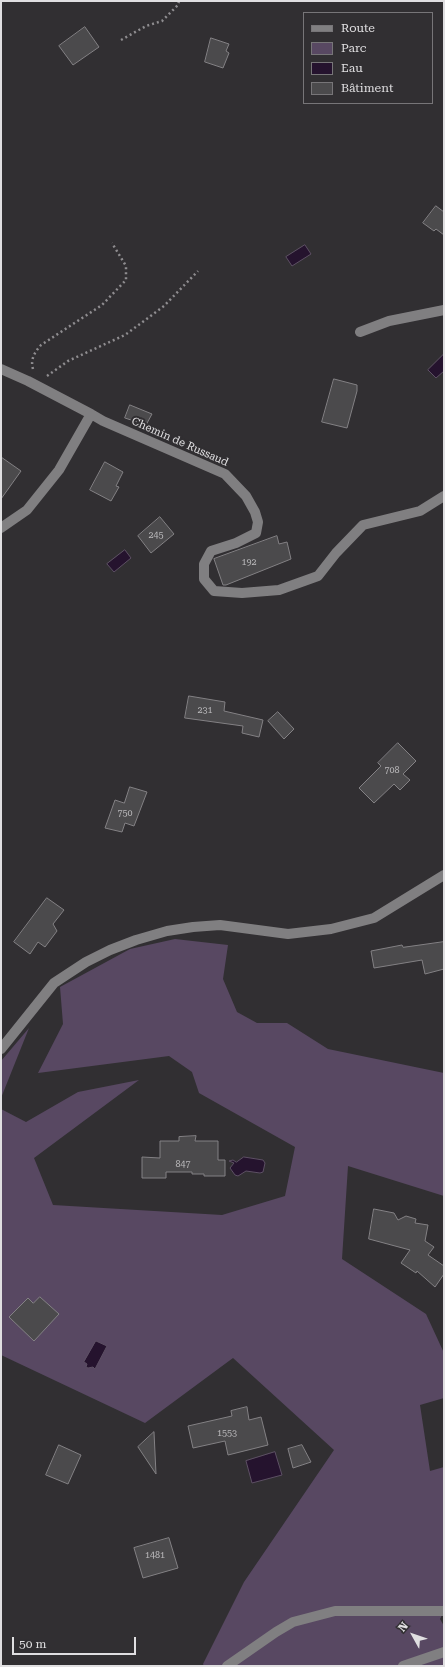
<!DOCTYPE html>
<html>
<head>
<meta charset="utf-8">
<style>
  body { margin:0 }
  #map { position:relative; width:445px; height:1667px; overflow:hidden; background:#312f32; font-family:"Roboto Serif",serif }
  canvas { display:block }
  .frame { position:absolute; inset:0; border:2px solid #e0dfe1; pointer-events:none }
  .legend { position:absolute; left:303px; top:12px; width:130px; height:92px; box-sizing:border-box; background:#312f32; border:1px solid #777578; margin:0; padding:5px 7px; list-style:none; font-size:12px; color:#e0dfe1 }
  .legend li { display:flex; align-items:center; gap:8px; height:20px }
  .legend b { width:20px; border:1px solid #777578 }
  .north { position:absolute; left:393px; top:1615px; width:40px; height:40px; -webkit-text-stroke:3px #312f32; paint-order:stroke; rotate:310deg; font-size:11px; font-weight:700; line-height:16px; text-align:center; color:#e0dfe1 }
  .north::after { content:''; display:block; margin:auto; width:14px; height:18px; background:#e0dfe1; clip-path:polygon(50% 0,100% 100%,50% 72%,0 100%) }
  .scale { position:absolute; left:12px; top:1637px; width:124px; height:18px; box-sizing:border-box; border:2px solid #e0dfe1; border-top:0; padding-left:5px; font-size:12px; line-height:14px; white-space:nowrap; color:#e0dfe1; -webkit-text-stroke:3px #312f32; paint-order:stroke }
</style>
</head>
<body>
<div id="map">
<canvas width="445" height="1667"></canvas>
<div class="frame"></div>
<ul class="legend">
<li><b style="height:5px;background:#807f81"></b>Route</li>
<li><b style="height:11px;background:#584862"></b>Parc</li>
<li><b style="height:11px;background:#25132e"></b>Eau</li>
<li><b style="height:11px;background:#4b4a4c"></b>Bâtiment</li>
</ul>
<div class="north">N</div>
<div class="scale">50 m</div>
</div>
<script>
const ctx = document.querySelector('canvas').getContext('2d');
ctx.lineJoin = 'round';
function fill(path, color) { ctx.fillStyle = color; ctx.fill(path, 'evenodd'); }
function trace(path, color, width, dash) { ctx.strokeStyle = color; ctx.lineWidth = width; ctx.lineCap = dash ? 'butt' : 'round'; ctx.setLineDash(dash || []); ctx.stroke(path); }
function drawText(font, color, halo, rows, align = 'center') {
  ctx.font = font + ' "Roboto Serif",serif'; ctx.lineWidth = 4; ctx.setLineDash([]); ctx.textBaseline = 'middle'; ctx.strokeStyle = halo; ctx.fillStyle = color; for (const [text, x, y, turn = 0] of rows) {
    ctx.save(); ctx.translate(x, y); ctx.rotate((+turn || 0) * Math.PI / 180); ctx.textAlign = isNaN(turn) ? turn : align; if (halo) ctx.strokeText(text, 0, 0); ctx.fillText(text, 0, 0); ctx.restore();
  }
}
const green = new Path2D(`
  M 175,939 L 228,945 L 223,979 L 237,1012 L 257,1023 L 287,1023 L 328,1049 L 444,1073 L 444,1196 L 348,1166 L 342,1259 L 426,1314 L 444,1353 L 444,1398 L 420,1405 L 430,1471 L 444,1467 L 444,1611 L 440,1619 L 444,1626 L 444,1666 L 204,1666 L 203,1664 L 244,1582 L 334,1450 L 233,1358 L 145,1423 L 1,1355 L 1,1109 L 26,1122 L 78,1092 L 139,1080 L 34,1158 L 53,1205 L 222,1215 L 285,1196 L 295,1147 L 199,1093 L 192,1072 L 169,1056 L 38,1073 L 63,1024 L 60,987 L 130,949 Z
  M 29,1028 L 1,1098 L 1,1061 Z`);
const water = new Path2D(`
  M 305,245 L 311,254 L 292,266 L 286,257 Z
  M 444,354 L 444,371 L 436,378 L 428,370 Z
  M 125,550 L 131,558 L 114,572 L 107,564 Z
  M 244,1157 L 263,1160 L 265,1163 L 263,1172 L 260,1173 L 246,1171 L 238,1176 L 235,1175 L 230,1168 L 234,1163 L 229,1161 L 233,1160 L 236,1162 Z
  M 96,1341 L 107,1346 L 95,1369 L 93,1367 L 88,1368 L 86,1367 L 87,1364 L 84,1362 Z
  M 275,1452 L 282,1475 L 252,1483 L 246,1461 Z`);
const building = new Path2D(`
  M 85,27 L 99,47 L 73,65 L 59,46 Z
  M 211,38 L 229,44 L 226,51 L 229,53 L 223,68 L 205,62 Z
  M 436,206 L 444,212 L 444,235 L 436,229 L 434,231 L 423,223 Z
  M 334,379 L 357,385 L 357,391 L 347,428 L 322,422 Z
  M 130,405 L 152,414 L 146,425 L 125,418 Z
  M 1,457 L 21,471 L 1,499 Z
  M 105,462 L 123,472 L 116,486 L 119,487 L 111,501 L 90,490 Z
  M 160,517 L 174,534 L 151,553 L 138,536 Z
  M 277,536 L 279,544 L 287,542 L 291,559 L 226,585 L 223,585 L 214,559 Z
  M 189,696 L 225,702 L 224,711 L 263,720 L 259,737 L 242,733 L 243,726 L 185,718 Z
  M 278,712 L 294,729 L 284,739 L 268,721 Z
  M 398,743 L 416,761 L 403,774 L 410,780 L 400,790 L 394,784 L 374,803 L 359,788 L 381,766 L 378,763 Z
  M 130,787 L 147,792 L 134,826 L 125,823 L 122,832 L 105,828 L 115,800 L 124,803 Z
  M 47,898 L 64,910 L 53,924 L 57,931 L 45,947 L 38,942 L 30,954 L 14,942 Z
  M 444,942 L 444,969 L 425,974 L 422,960 L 374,968 L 371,951 L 402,945 L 403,947 Z
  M 196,1136 L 195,1141 L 218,1141 L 218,1160 L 225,1160 L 225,1176 L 204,1176 L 204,1174 L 192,1174 L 192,1172 L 166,1172 L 166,1178 L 142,1178 L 142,1157 L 160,1158 L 160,1141 L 179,1141 L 179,1137 Z
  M 374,1209 L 394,1213 L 398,1220 L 406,1216 L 416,1219 L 415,1223 L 428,1225 L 425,1241 L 434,1247 L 428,1255 L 444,1266 L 444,1274 L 435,1287 L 417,1271 L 416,1273 L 401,1263 L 410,1250 L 369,1239 Z
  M 40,1297 L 59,1314 L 34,1341 L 9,1317 L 28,1298 L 33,1303 Z
  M 247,1407 L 249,1420 L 261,1417 L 268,1445 L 228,1455 L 225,1441 L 193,1448 L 188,1426 L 232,1416 L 231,1411 Z
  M 154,1432 L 156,1474 L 138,1447 Z
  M 59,1445 L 81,1455 L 68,1484 L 46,1475 Z
  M 302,1445 L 311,1462 L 293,1468 L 288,1449 Z
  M 169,1538 L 178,1568 L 143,1578 L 134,1548 Z`);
const path = new Path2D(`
  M 121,40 L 146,26 L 162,21 L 178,5 L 179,1
  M 33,369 C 30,359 35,352 41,345 L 102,305 L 126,280 L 126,266 L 112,243
  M 47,376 L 68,361 L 125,335 L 164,306 L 198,271`);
const street = new Path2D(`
  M 360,332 L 389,321 L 444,310
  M 1,369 L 28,381 L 91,414
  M 1,528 L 27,510 L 59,470 L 91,414 L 103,421 L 225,474 L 246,496 L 255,512 L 258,522 L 256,533 L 236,543 L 211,551 L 204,564 L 204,579 L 214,591 L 242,593 L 279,590 L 318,576 L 336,553 L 363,525 L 420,511 L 444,496
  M 1,1049 L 54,983 L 86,962 L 110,950 L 136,940 L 167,931 L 193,927 L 220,925 L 288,934 L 331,929 L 374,918 L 444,875
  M 227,1666 L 276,1632 L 293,1622 L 335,1611 L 444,1611
  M 403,1666 L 444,1652`);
const numberNames = [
  ["245",156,535],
  ["192",249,562],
  ["231",205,710],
  ["708",392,770],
  ["750",125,813],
  ["847",183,1164],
  ["1553",227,1433],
  ["1481",155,1555]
];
const streetNames = [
  ["Chemin de Russaud",180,442,24]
];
fill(green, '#584862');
fill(water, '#25132e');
trace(water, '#5d5064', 1);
fill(building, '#4b4a4c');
trace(building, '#838184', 1);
trace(path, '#8f8d90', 2.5, [2, 3]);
trace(street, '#807f81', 10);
drawText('9px', '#bbbabc', null, numberNames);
drawText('11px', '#e0dfe1', '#312f32', streetNames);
</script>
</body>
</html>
